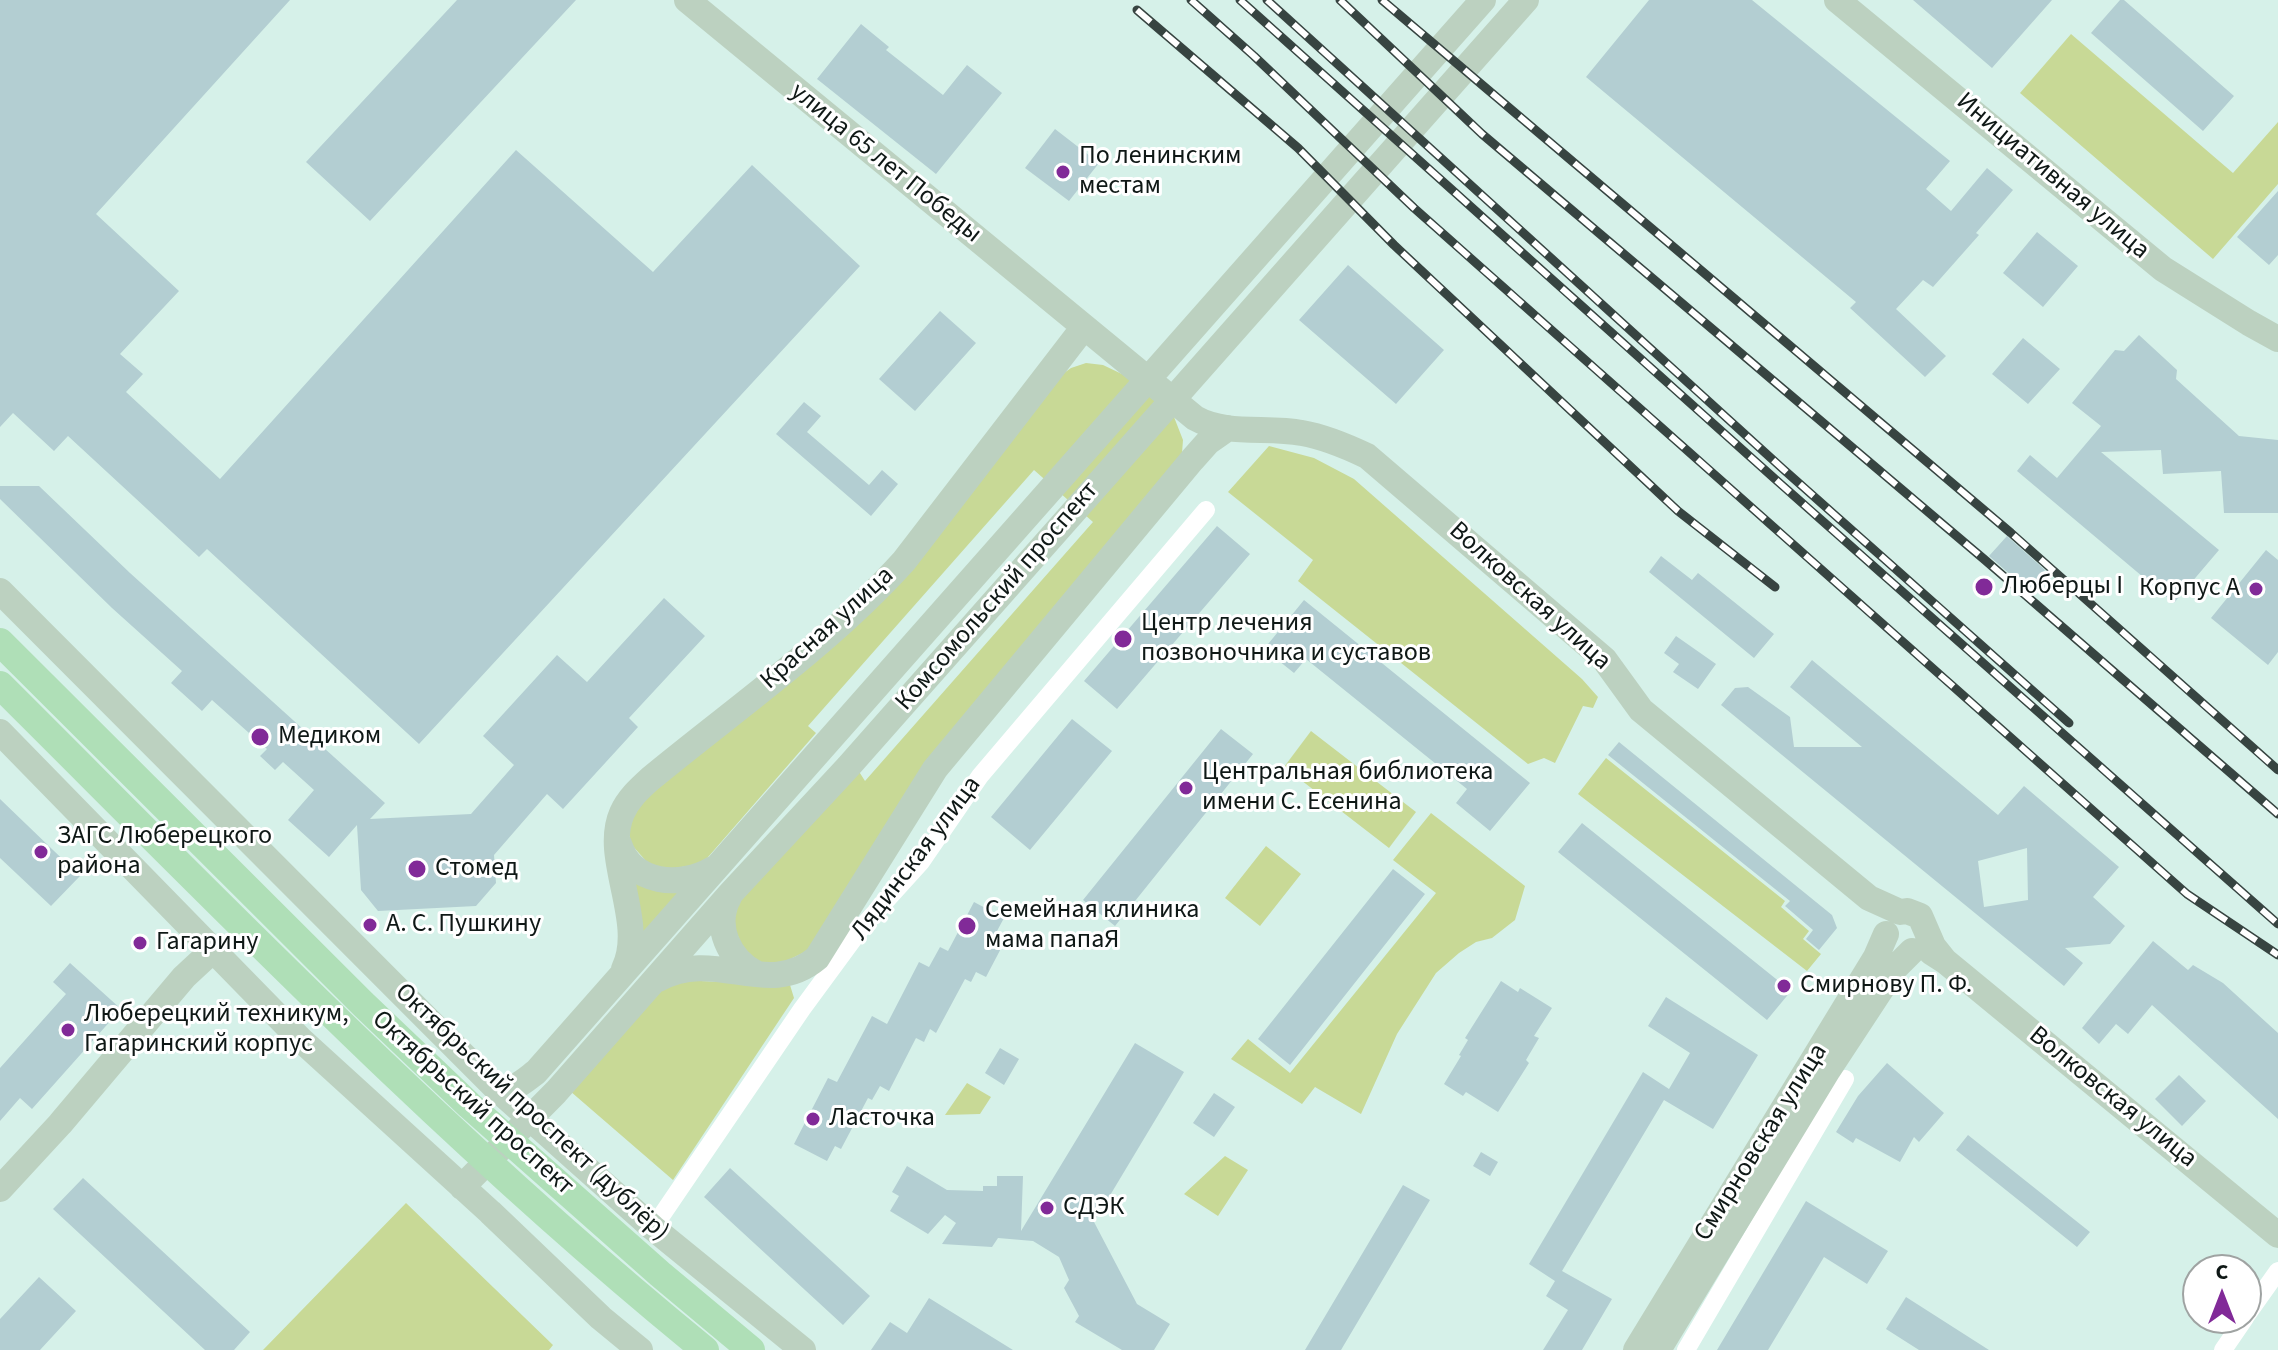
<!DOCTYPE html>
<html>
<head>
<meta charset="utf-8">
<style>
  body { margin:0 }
  #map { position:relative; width:2278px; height:1350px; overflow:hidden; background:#d6f1e9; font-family:"Source Sans 3",sans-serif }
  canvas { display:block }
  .north { position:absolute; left:2182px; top:1254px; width:80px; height:80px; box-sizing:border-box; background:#fff; border:2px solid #9fa3a2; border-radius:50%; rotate:0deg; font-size:22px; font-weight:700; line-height:32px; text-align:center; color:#0f1816 }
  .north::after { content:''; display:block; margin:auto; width:28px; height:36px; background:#812a98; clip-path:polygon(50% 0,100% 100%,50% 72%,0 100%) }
</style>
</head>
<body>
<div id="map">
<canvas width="2278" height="1350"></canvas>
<div class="north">С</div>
</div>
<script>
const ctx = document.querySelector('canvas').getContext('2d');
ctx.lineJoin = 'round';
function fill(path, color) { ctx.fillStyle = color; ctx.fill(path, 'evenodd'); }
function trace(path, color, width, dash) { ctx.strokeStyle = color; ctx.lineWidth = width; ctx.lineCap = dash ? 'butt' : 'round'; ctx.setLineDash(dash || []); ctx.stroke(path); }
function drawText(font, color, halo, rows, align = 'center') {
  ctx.font = font + ' "Source Sans 3",sans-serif'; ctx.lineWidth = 6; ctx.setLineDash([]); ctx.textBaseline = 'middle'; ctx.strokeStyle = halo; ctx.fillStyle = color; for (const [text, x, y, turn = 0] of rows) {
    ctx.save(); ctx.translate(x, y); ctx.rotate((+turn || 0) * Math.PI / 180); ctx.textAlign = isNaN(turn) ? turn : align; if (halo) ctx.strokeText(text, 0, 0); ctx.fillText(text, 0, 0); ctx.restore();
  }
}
const green = new Path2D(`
  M 2071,34 L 2233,173 L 2278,122 L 2278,184 L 2213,259 L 2020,93 Z
  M 1086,363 L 1103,365 L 1124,375 L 1174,417 L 1183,440 L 1182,453 L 809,950 L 776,966 L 754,960 L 747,956 L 733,925 L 739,901 L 858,770 L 865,781 L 1093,522 L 1034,470 L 808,726 L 816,733 L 702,864 L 655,871 L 630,843 L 630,822 L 645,799 L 832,646 L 1064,373 L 1071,368 Z
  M 1269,446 L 1314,458 L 1354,479 L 1582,679 L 1598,697 L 1593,708 L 1583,706 L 1555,763 L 1544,758 L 1528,764 L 1298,581 L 1313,560 L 1228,492 Z
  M 1311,731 L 1416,812 L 1389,848 L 1284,767 Z
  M 1606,758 L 1785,901 L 1781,907 L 1809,931 L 1803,939 L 1821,954 L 1807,971 L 1578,794 Z
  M 1431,813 L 1525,886 L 1515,920 L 1492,938 L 1476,942 L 1459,953 L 1436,973 L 1397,1034 L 1361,1114 L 1315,1087 L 1302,1104 L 1231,1059 L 1248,1039 L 1290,1073 L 1436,893 L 1393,860 Z
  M 1266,846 L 1301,874 L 1260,926 L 1225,898 Z
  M 634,877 L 680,892 L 643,933 Z
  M 679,980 L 790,985 L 794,998 L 673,1180 L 570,1091 L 662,990 Z
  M 967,1083 L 991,1097 L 980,1114 L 945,1115 Z
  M 1225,1156 L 1248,1170 L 1218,1216 L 1184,1194 Z
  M 406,1203 L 553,1345 L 549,1350 L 263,1350 Z`);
const building = new Path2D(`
  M 0,0 L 290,0 L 96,214 L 179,291 L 120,354 L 143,374 L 126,392 L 220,479 L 516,150 L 653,272 L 752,165 L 860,266 L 419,744 L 207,549 L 199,557 L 68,436 L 54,451 L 13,413 L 0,427 Z
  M 457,0 L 576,0 L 370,221 L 306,162 Z
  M 1649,0 L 1752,0 L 1950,161 L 1926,189 L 1951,211 L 1987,168 L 2013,190 L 1976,233 L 1979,235 L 1933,287 L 1923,280 L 1896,309 L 1946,356 L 1925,377 L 1850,308 L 1856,302 L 1586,77 Z
  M 1913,0 L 2052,0 L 1992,68 Z
  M 2120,0 L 2124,0 L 2234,96 L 2203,131 L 2091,33 Z
  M 861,24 L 889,47 L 886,50 L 943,95 L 967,65 L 1002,93 L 936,174 L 817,79 Z
  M 1055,129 L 1099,163 L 1069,201 L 1025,168 Z
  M 2278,191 L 2278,255 L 2269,265 L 2237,237 Z
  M 2037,232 L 2078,266 L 2043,307 L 2003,273 Z
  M 1348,265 L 1444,350 L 1396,404 L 1299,320 Z
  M 940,311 L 976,343 L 915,411 L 879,379 Z
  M 2139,335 L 2177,370 L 2176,379 L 2239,436 L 2278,440 L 2278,513 L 2224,513 L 2221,471 L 2163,474 L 2161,450 L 2101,452 L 2219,550 L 2174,603 L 2017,471 L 2030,455 L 2057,478 L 2101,426 L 2072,403 L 2115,350 L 2124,351 Z
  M 2023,338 L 2060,369 L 2028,404 L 1992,374 Z
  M 804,402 L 821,416 L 807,432 L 869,485 L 882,470 L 898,484 L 871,516 L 776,434 Z
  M 0,486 L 39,486 L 130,573 L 385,803 L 370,819 L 471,814 L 514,765 L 483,736 L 557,655 L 587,682 L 664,598 L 705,636 L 629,718 L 638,727 L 563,809 L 547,794 L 494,855 L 496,883 L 476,906 L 378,911 L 361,890 L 357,825 L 329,857 L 288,820 L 314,790 L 283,762 L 275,770 L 260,756 L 267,749 L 212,700 L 202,711 L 171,683 L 182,671 L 112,608 L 0,499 Z
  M 1217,526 L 1250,554 L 1117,709 L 1084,681 Z
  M 2007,536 L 2045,570 L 2028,590 L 1989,556 Z
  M 2266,550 L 2278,560 L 2278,652 L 2268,665 L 2211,618 Z
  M 1661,556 L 1692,580 L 1698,573 L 1774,634 L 1754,658 L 1649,572 Z
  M 1304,600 L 1530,783 L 1490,831 L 1456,803 L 1467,789 L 1306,659 L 1294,673 L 1264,649 Z
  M 1676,636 L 1716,664 L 1698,689 L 1673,672 L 1679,664 L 1664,653 Z
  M 1812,660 L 1998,815 L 2024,786 L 2119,867 L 2093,897 L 2125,926 L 2110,944 L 2065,948 L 2083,963 L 2064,986 L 1721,705 L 1735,688 L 1748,687 L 1790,717 L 1794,747 L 1862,747 L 1790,687 ZM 2027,848 L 2028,900 L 1984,907 L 1978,861 Z
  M 1072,719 L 1112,751 L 1030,850 L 991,817 Z
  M 1221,729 L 1253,754 L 1115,926 L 1083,900 Z
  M 1619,742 L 1832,915 L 1837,928 L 1819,950 L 1806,939 L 1813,930 L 1785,906 L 1790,901 L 1608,755 Z
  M 0,799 L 80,876 L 51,906 L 0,858 Z
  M 1582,823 L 1791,991 L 1767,1020 L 1558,852 Z
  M 1393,869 L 1425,894 L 1290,1065 L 1258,1039 Z
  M 974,902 L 1004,918 L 997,931 L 1007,937 L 986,977 L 976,972 L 971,982 L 965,979 L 936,1033 L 930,1029 L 924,1042 L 916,1038 L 889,1091 L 880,1086 L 872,1100 L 868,1098 L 841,1149 L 835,1146 L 827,1161 L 794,1144 L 828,1078 L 837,1082 L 872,1016 L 887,1024 L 919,962 L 929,967 L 940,947 L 948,951 Z
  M 2153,941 L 2188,970 L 2193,965 L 2223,983 L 2278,1033 L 2278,1119 L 2152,1005 L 2128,1034 L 2116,1024 L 2099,1044 L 2082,1028 Z
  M 70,963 L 121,1009 L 32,1109 L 20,1098 L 0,1121 L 0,1068 L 66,994 L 53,982 Z
  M 1501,981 L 1518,992 L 1520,988 L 1552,1008 L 1534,1036 L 1539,1038 L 1526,1060 L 1529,1063 L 1498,1112 L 1466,1092 L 1463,1096 L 1444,1084 L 1461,1056 L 1459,1055 L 1468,1040 L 1465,1038 Z
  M 1666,997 L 1758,1055 L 1713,1129 L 1664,1100 L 1562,1271 L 1612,1299 L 1582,1350 L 1543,1350 L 1568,1310 L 1546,1296 L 1555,1281 L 1529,1264 L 1643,1072 L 1669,1089 L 1690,1053 L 1648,1026 Z
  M 1135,1043 L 1184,1072 L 1094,1222 L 1137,1304 L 1170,1324 L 1154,1350 L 1122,1350 L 1075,1322 L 1079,1316 L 1064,1288 L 1069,1280 L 1059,1257 L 1033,1241 L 998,1238 L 992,1247 L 942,1244 L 956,1223 L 945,1215 L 928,1234 L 890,1211 L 899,1196 L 892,1192 L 907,1166 L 947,1190 L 983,1191 L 983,1186 L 997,1186 L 997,1176 L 1023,1176 L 1021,1231 Z
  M 1000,1048 L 1019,1059 L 1004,1085 L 985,1073 Z
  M 1887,1063 L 1944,1113 L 1919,1142 L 1914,1137 L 1900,1162 L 1856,1138 L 1853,1143 L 1836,1132 L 1858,1096 Z
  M 2179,1075 L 2206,1101 L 2182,1126 L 2155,1099 Z
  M 1214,1093 L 1235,1107 L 1214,1137 L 1193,1123 Z
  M 1968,1135 L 2090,1232 L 2077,1247 L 1956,1150 Z
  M 1481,1152 L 1498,1162 L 1490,1176 L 1473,1166 Z
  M 730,1168 L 870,1296 L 843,1325 L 704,1197 Z
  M 83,1178 L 250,1332 L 234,1350 L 205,1350 L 53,1209 Z
  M 1403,1185 L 1430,1200 L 1341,1350 L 1305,1350 Z
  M 1806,1201 L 1888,1251 L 1867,1284 L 1824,1257 L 1768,1350 L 1717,1350 Z
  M 39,1277 L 76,1311 L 40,1350 L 0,1350 L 0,1319 Z
  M 1906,1297 L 1989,1350 L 1919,1350 L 1886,1329 Z
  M 929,1298 L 1013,1350 L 871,1350 L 890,1322 L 907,1333 Z`);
const street = new Path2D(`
  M 653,1228 L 802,1009 L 863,926 L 921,862 L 980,776 L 1206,510
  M 2246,1316 L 2278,1271
  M 1686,1350 L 1845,1079
  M 2223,1350 L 2245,1318`);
const secondary = new Path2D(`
  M 687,0 L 1195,418 C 1227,436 1267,426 1302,433 C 1325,437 1346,446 1367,456 L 1604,659 L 1641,710 L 1869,898 L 1900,912 L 1907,911 L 1920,916 L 1933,946 L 1945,961
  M 1837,0 L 2163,269 L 2249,323 L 2278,339
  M 0,591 L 497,1089 L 653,1228 L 803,1350
  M 0,732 L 300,1039 L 490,1212 L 601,1318 L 640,1350
  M 619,844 C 632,885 681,888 713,869
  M 729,897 C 713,926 729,960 757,974
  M 1931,952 L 1945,961 L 2278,1235
  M 624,969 C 647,922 602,858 622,813 C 628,799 639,789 650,779 C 736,708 829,644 904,561 L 1084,327
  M 658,979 C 717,947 767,1000 817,958 L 935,769 L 1192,460 L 1208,442 L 1228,428
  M 497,1089 C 513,1092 524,1081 536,1072 L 1483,0
  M 462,1187 L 556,1092 L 731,893 L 848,767 L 1526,0
  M 0,1189 L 60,1124 L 184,977 L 212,951
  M 1636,1350 L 1876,957 L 1886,934
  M 1658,1350 L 1828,1070 L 1895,968 L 1912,951`);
const primary = new Path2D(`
  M 0,642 L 363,1004 L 469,1105 L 660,1274 L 751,1350
  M 0,685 C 228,912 454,1146 705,1350`);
const rail = new Path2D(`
  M 1191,0 L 1254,56 L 1414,208 L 2187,894 L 2278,955
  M 1240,0 L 1775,479 L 2278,924
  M 1267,0 L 1783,469 L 2069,723
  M 1340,0 L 1482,134 L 1985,560 L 2278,814
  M 1382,0 L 2011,533 L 2278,770
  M 1137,10 L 1298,148 L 1394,245 L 1678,511 L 1775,587`);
const markers = [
  [1063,172,8,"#812a98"],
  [1984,587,10,"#812a98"],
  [2256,589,8,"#812a98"],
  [1123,639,10,"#812a98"],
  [260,737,10,"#812a98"],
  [1186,788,8,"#812a98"],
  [41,852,8,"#812a98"],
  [417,869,10,"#812a98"],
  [370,925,8,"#812a98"],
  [967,926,10,"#812a98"],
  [140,943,8,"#812a98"],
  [1784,986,8,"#812a98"],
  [68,1030,8,"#812a98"],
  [813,1119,8,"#812a98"],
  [1047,1208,8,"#812a98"]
];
const poiNames = [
  ["По ленинским",1079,157],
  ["местам",1079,187],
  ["Люберцы I",2002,587],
  ["Корпус А",2240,589,"right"],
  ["Центр лечения",1141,624],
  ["позвоночника и суставов",1141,654],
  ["Медиком",278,737],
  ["Центральная библиотека",1202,773],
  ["имени С. Есенина",1202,803],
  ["ЗАГС Люберецкого",57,837],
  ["района",57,867],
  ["Стомед",435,869],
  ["Семейная клиника",985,911],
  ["мама папаЯ",985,941],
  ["А. С. Пушкину",386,925],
  ["Гагарину",156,943],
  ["Смирнову П. Ф.",1800,986],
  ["Люберецкий техникум,",84,1015],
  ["Гагаринский корпус",84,1045],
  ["Ласточка",829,1119],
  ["СДЭК",1063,1208]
];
const streetNames = [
  ["улица 65 лет Победы",885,164,39],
  ["Инициативная улица",2052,177,40],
  ["Комсомольский проспект",998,597,-49],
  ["Волковская улица",1529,597,42],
  ["Красная улица",828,629,-42],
  ["Лядинская улица",917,859,-53],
  ["Волковская улица",2112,1098,39],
  ["Октябрьский проспект",472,1104,42],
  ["Октябрьский проспект (дублёр)",531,1113,43],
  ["Смирновская улица",1762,1143,-58]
];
fill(green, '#c8d996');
fill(building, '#b3ced2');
trace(street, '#fff', 18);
trace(secondary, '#bcd1c0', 26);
trace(primary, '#afdfb7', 28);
trace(rail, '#374441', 9);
trace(rail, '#fff', 6, [18]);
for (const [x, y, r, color] of markers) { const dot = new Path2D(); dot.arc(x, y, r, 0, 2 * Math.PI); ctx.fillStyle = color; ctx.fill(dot); trace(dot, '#fff', 3); }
drawText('26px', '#0f1816', '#fff', poiNames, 'left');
drawText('26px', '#0f1816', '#fff', streetNames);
</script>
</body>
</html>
